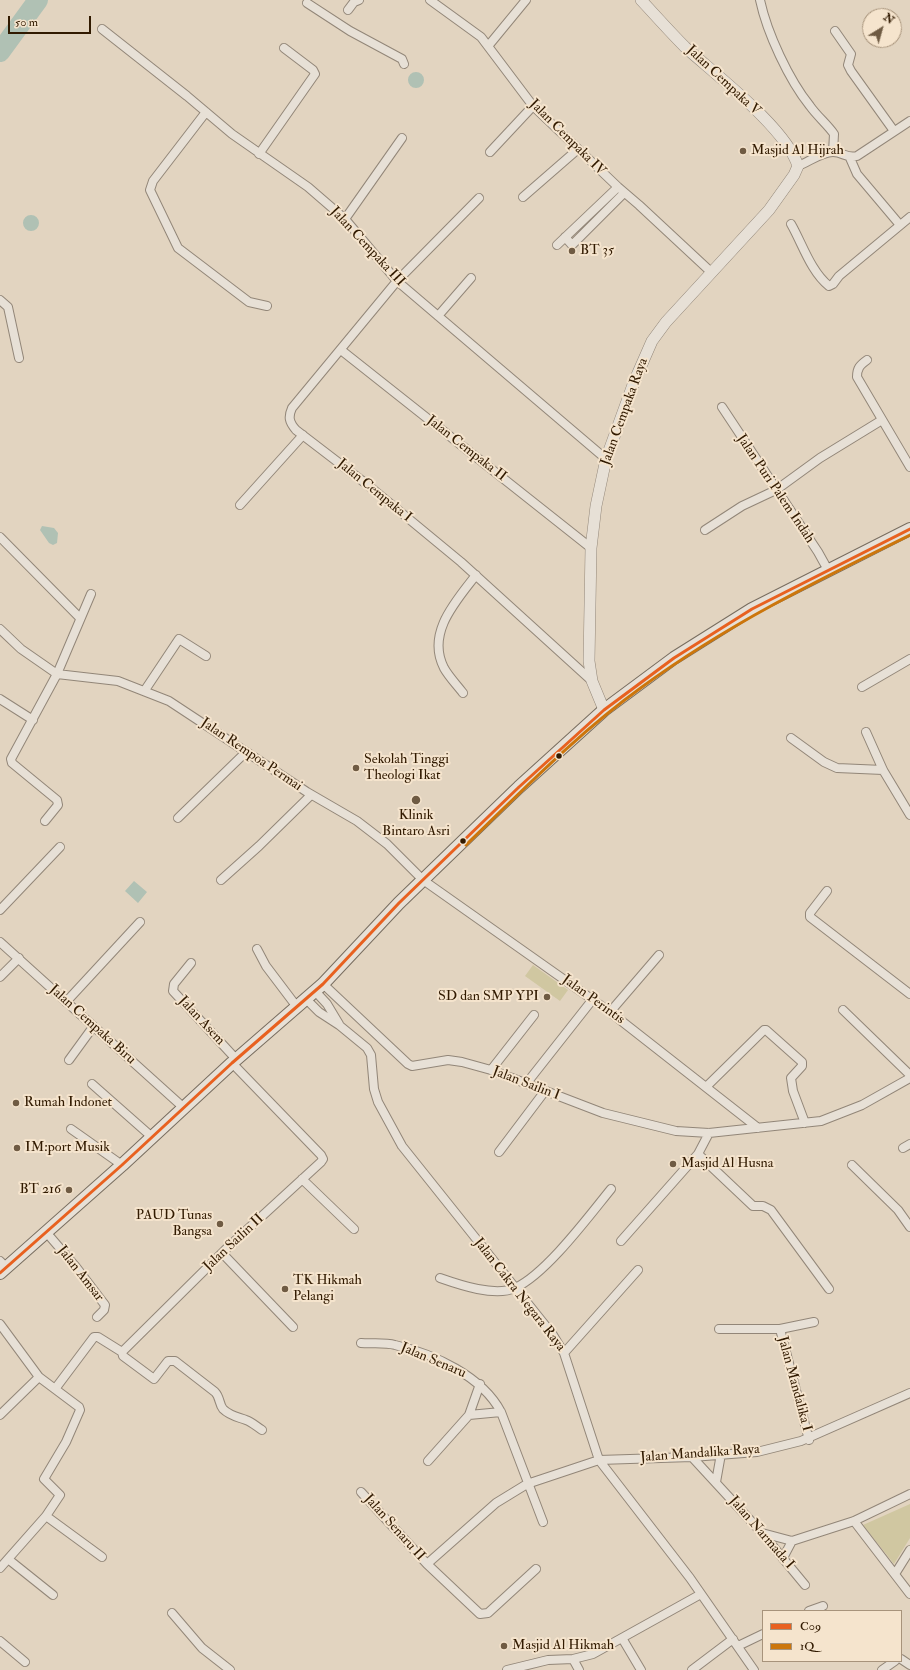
<!DOCTYPE html>
<html>
<head>
<meta charset="utf-8">
<style>
  body { margin:0 }
  #map { position:relative; width:910px; height:1670px; overflow:hidden; background:#e2d4c0; font-family:"IM FELL Double Pica",serif }
  canvas { display:block }
  .legend { position:absolute; left:762px; top:1610px; width:140px; height:52px; box-sizing:border-box; background:#f5e4cd; border:1px solid #a7937b; margin:0; padding:5px 7px; list-style:none; font-size:12px; color:#311a00 }
  .legend li { display:flex; align-items:center; gap:8px; height:20px }
  .legend b { width:20px; border:1px solid #a7937b }
  .north { position:absolute; left:862px; top:8px; width:40px; height:40px; box-sizing:border-box; background:#f5e4cd; border:1px solid #a7937b; border-radius:50%; rotate:37deg; font-size:11px; font-weight:700; line-height:16px; text-align:center; color:#311a00 }
  .north::after { content:''; display:block; margin:auto; width:14px; height:18px; background:#6f5b43; clip-path:polygon(50% 0,100% 100%,50% 72%,0 100%) }
  .scale { position:absolute; left:8px; top:16px; width:83px; height:18px; box-sizing:border-box; border:2px solid #311a00; border-top:0; padding-left:5px; font-size:12px; line-height:14px; white-space:nowrap; color:#311a00; -webkit-text-stroke:3px #f5e4cd; paint-order:stroke }
</style>
</head>
<body>
<div id="map">
<canvas width="910" height="1670"></canvas>
<ul class="legend">
<li><b style="height:5px;background:#e86120"></b>C09</li>
<li><b style="height:5px;background:#cc760c"></b>1Q</li>
</ul>
<div class="north">N</div>
<div class="scale">50 m</div>
</div>
<script>
const ctx = document.querySelector('canvas').getContext('2d');
ctx.lineJoin = 'round';
function fill(path, color) { ctx.fillStyle = color; ctx.fill(path, 'evenodd'); }
function trace(path, color, width, dash) { ctx.strokeStyle = color; ctx.lineWidth = width; ctx.lineCap = dash ? 'butt' : 'round'; ctx.setLineDash(dash || []); ctx.stroke(path); }
function drawText(font, color, halo, rows, align = 'center') {
  ctx.font = font + ' "IM FELL Double Pica",serif'; ctx.lineWidth = 4; ctx.setLineDash([]); ctx.textBaseline = 'middle'; ctx.strokeStyle = halo; ctx.fillStyle = color; for (const [text, x, y, turn = 0] of rows) {
    ctx.save(); ctx.translate(x, y); ctx.rotate((+turn || 0) * Math.PI / 180); ctx.textAlign = isNaN(turn) ? turn : align; if (halo) ctx.strokeText(text, 0, 0); ctx.fillText(text, 0, 0); ctx.restore();
  }
}
const green = new Path2D(`
  M 533,965 L 568,990 L 560,1001 L 525,976 Z
  M 910,1504 L 910,1538 L 894,1564 L 863,1525 Z`);
const water = new Path2D(`
  M408 80a8 8 0 1 1 16 0a8 8 0 1 1-16 0Z
  M23 223a8 8 0 1 1 16 0a8 8 0 1 1-16 0Z
  M 42,526 L 54,528 L 58,533 L 57,543 L 53,545 L 49,543 L 40,530 Z
  M 134,881 L 147,892 L 138,903 L 125,891 Z`);
const river = new Path2D(`
  M 0,52 L 38,0`);
const minor = new Path2D(`
  M 430,0 L 481,37 L 533,106 L 618,187 L 639,205 L 711,272
  M 760,0 C 767,33 789,80 810,106 C 817,116 827,124 834,134 L 833,152
  M 307,3 L 350,31 L 402,59 L 404,64
  M 348,10 L 354,2 L 359,0
  M 102,29 L 187,96 L 232,134 L 308,187 L 345,219 L 397,281 L 606,459
  M 835,31 L 851,54 L 848,65 L 851,71 L 894,131
  M 489,45 L 526,0
  M 206,112 L 153,181 L 150,190 L 178,248 L 249,302 L 267,306
  M 490,152 L 533,106
  M 259,154 L 315,74 L 313,70 L 284,48
  M 850,158 L 857,174 L 900,225
  M 798,166 C 809,162 821,152 833,152 C 843,152 847,159 857,156 L 910,121
  M 523,197 L 577,150
  M 479,198 L 397,281 L 292,408 C 288,417 289,422 296,430 L 369,486 L 461,562 L 592,681
  M 345,219 L 402,138
  M 791,224 C 802,243 811,272 829,286 L 833,284 L 839,276 L 910,217
  M 565,237 L 572,245 L 624,193
  M 557,245 L 618,187
  M 0,300 L 8,307 L 19,358
  M 438,316 L 471,278
  M 341,350 L 591,548
  M 867,360 C 860,365 857,368 857,377 L 910,467
  M 722,407 L 818,552 L 828,570
  M 240,505 L 303,435
  M 705,530 L 742,506 L 776,490 L 820,458 L 882,420
  M 0,537 L 80,618
  M 0,629 L 21,649 L 57,674 L 118,681 L 169,701 L 307,792 L 357,821 L 387,844 L 423,880 L 610,1012 L 758,1128
  M 862,687 L 910,659
  M 145,690 L 179,639 L 206,656
  M 463,693 C 457,685 449,677 444,668 C 426,633 456,601 476,575
  M 0,699 L 33,720
  M 866,732 L 883,770 L 910,815
  M 791,738 L 824,762 L 837,768 L 883,770
  M 178,818 L 246,752
  M 45,821 L 58,805 L 57,800 L 12,763 L 11,759 L 57,674 L 91,594
  M 221,880 L 259,846 L 311,795
  M 827,891 L 810,913 L 810,917 L 910,994
  M 0,910 L 60,847
  M 0,942 L 184,1108
  M 257,949 L 266,966 L 297,1007
  M 191,963 L 174,984 L 173,991 L 236,1059
  M 0,977 L 19,958
  M 323,984 L 408,1064 L 412,1066 L 448,1060 L 462,1062 L 491,1070 L 603,1113 L 676,1131 L 709,1133 L 821,1121 L 862,1105 L 910,1078
  M 315,991 L 327,1004 L 339,1024
  M 306,999 L 319,1012 L 339,1025 L 367,1048 L 371,1055 L 374,1089 L 378,1102 L 402,1146 L 553,1335 L 564,1353 L 599,1460 L 690,1578 L 754,1670
  M 66,1002 L 140,922
  M 843,1010 L 910,1075
  M 610,1012 L 659,955
  M 69,1060 L 93,1027
  M 491,1070 L 534,1015
  M 92,1084 L 152,1137
  M 526,1084 L 593,999
  M 706,1087 L 764,1030 L 766,1030 L 802,1062 L 802,1066 L 791,1078 L 793,1091 L 805,1123
  M 71,1129 L 122,1165
  M 903,1148 L 910,1144
  M 499,1152 L 545,1091
  M 698,1154 L 753,1206 L 763,1206 L 771,1210 L 829,1289
  M 852,1165 L 898,1210 L 910,1227
  M 302,1179 L 354,1229
  M 46,1232 L 76,1267 L 105,1305 L 104,1310 L 97,1317
  M 621,1241 L 698,1154 L 709,1133
  M 222,1253 L 293,1327
  M 0,1261 L 6,1267
  M 440,1278 C 460,1285 495,1297 515,1288 C 546,1274 589,1216 611,1189
  M 0,1324 L 39,1377 L 79,1407 L 80,1410 L 66,1442 L 44,1479 L 60,1495 L 46,1516 L 0,1568
  M 719,1329 L 780,1329 L 814,1322
  M 780,1329 L 809,1440
  M 361,1343 C 371,1344 384,1342 395,1345 C 434,1354 482,1376 501,1412 L 543,1522
  M 122,1352 L 123,1356 L 154,1379 L 168,1361 L 175,1361 L 215,1392 C 220,1397 219,1404 223,1409 C 230,1416 238,1417 246,1420 C 252,1422 257,1427 262,1430
  M 564,1353 L 638,1270
  M 55,1389 L 94,1337 L 98,1337 L 122,1352 L 225,1250 L 321,1162 L 323,1159 L 321,1155 L 232,1063
  M 0,1415 L 39,1377
  M 469,1415 L 501,1412
  M 692,1457 L 762,1533 L 805,1585
  M 428,1461 L 469,1415 L 480,1384
  M 716,1482 L 721,1454
  M 361,1492 L 427,1564 L 480,1614 L 488,1613 L 536,1569
  M 46,1516 L 102,1557
  M 854,1521 L 910,1594
  M 762,1533 L 792,1541 L 854,1521 L 910,1494
  M 783,1558 L 792,1541
  M 8,1559 L 53,1595
  M 427,1564 L 496,1503 L 527,1484 L 599,1460 L 692,1457 L 757,1452 L 801,1441 L 910,1393
  M 895,1574 L 910,1550
  M 809,1611 L 823,1606
  M 172,1613 L 202,1648 L 230,1670
  M 622,1638 L 641,1670
  M 0,1641 L 25,1662
  M 738,1646 L 763,1634
  M 573,1659 L 579,1670
  M 901,1659 L 910,1665
  M 507,1670 L 548,1660 L 573,1659 L 593,1654 L 701,1594
  M 692,1670 L 733,1639
  M 882,1670 L 895,1661`);
const tertiary = new Path2D(`
  M 604,710 L 592,681 L 589,661 L 591,548 L 596,506 L 606,459 L 634,382 L 652,341 L 666,322 L 769,210 L 794,175 L 798,166 C 786,128 716,75 685,47 C 670,32 655,15 641,0`);
const secondary = new Path2D(`
  M 0,1273 L 122,1165 L 232,1063 L 323,984 L 399,903 L 519,787 L 604,710 L 674,658 L 752,609 L 910,529`);
const bus1 = new Path2D(`
  M 0,1273 L 122,1165 L 232,1063 L 323,984 L 399,903 L 519,787 L 604,710 L 674,658 L 752,609 L 910,529`);
const bus2 = new Path2D(`
  M 466,845 C 523,790 578,733 642,687 C 725,626 818,580 910,535`);
const markers = [
  [743,151,4,"#6f5b43"],
  [572,251,4,"#6f5b43"],
  [559,756,3.5,"#311a00"],
  [356,768,4,"#6f5b43"],
  [416,800,5,"#6f5b43"],
  [463,841,3.5,"#311a00"],
  [547,997,4,"#6f5b43"],
  [16,1103,4,"#6f5b43"],
  [17,1148,4,"#6f5b43"],
  [673,1164,4,"#6f5b43"],
  [69,1190,4,"#6f5b43"],
  [220,1224,4,"#6f5b43"],
  [285,1289,4,"#6f5b43"],
  [504,1646,4,"#6f5b43"]
];
const streetNames = [
  ["Jalan Cempaka V",723,81,43],
  ["Jalan Cempaka IV",567,138,45],
  ["Jalan Cempaka III",367,247,47],
  ["Jalan Cempaka Raya",625,412,-70],
  ["Jalan Cempaka II",466,449,38],
  ["Jalan Puri Palem Indah",775,489,56],
  ["Jalan Cempaka I",374,491,39],
  ["Jalan Rempoa Permai",251,755,34],
  ["Jalan Perintis",593,1000,36],
  ["Jalan Asem",201,1021,47],
  ["Jalan Cempaka Biru",92,1025,42],
  ["Jalan Sailin I",526,1084,21],
  ["Jalan Sailin II",234,1243,-43],
  ["Jalan Amsar",80,1274,52],
  ["Jalan Cakra Negara Raya",519,1295,52],
  ["Jalan Senaru",433,1361,23],
  ["Jalan Mandalika I",794,1384,75],
  ["Jalan Mandalika Raya",700,1454,-4],
  ["Jalan Senaru II",394,1528,48],
  ["Jalan Narmada I",761,1533,49]
];
const poiNames = [
  ["Masjid Al Hijrah",751,151],
  ["BT 35",580,251],
  ["Sekolah Tinggi",364,760],
  ["Theologi Ikat",364,776],
  ["Klinik",416,816,"center"],
  ["Bintaro Asri",416,832,"center"],
  ["SD dan SMP YPI",539,997,"right"],
  ["Rumah Indonet",24,1103],
  ["IM:port Musik",25,1148],
  ["Masjid Al Husna",681,1164],
  ["BT 216",61,1190,"right"],
  ["PAUD Tunas",212,1216,"right"],
  ["Bangsa",212,1232,"right"],
  ["TK Hikmah",293,1281],
  ["Pelangi",293,1297],
  ["Masjid Al Hikmah",512,1646]
];
fill(green, '#d0c7a1');
fill(water, '#b0c1b4');
trace(river, '#b0c1b4', 20);
trace(minor, '#928678', 10);
trace(tertiary, '#928678', 12);
trace(secondary, '#786d5f', 14);
trace(minor, '#e7e0d6', 8);
trace(tertiary, '#e7e0d6', 11);
trace(secondary, '#e7e0d6', 12);
trace(bus1, '#e86120', 3);
trace(bus2, '#cc760c', 3);
for (const [x, y, r, color] of markers) { const dot = new Path2D(); dot.arc(x, y, r, 0, 2 * Math.PI); ctx.fillStyle = color; ctx.fill(dot); trace(dot, '#f5e4cd', 1.5); }
drawText('14px', '#311a00', '#f5e4cd', streetNames);
drawText('14px', '#311a00', '#f5e4cd', poiNames, 'left');
</script>
</body>
</html>
